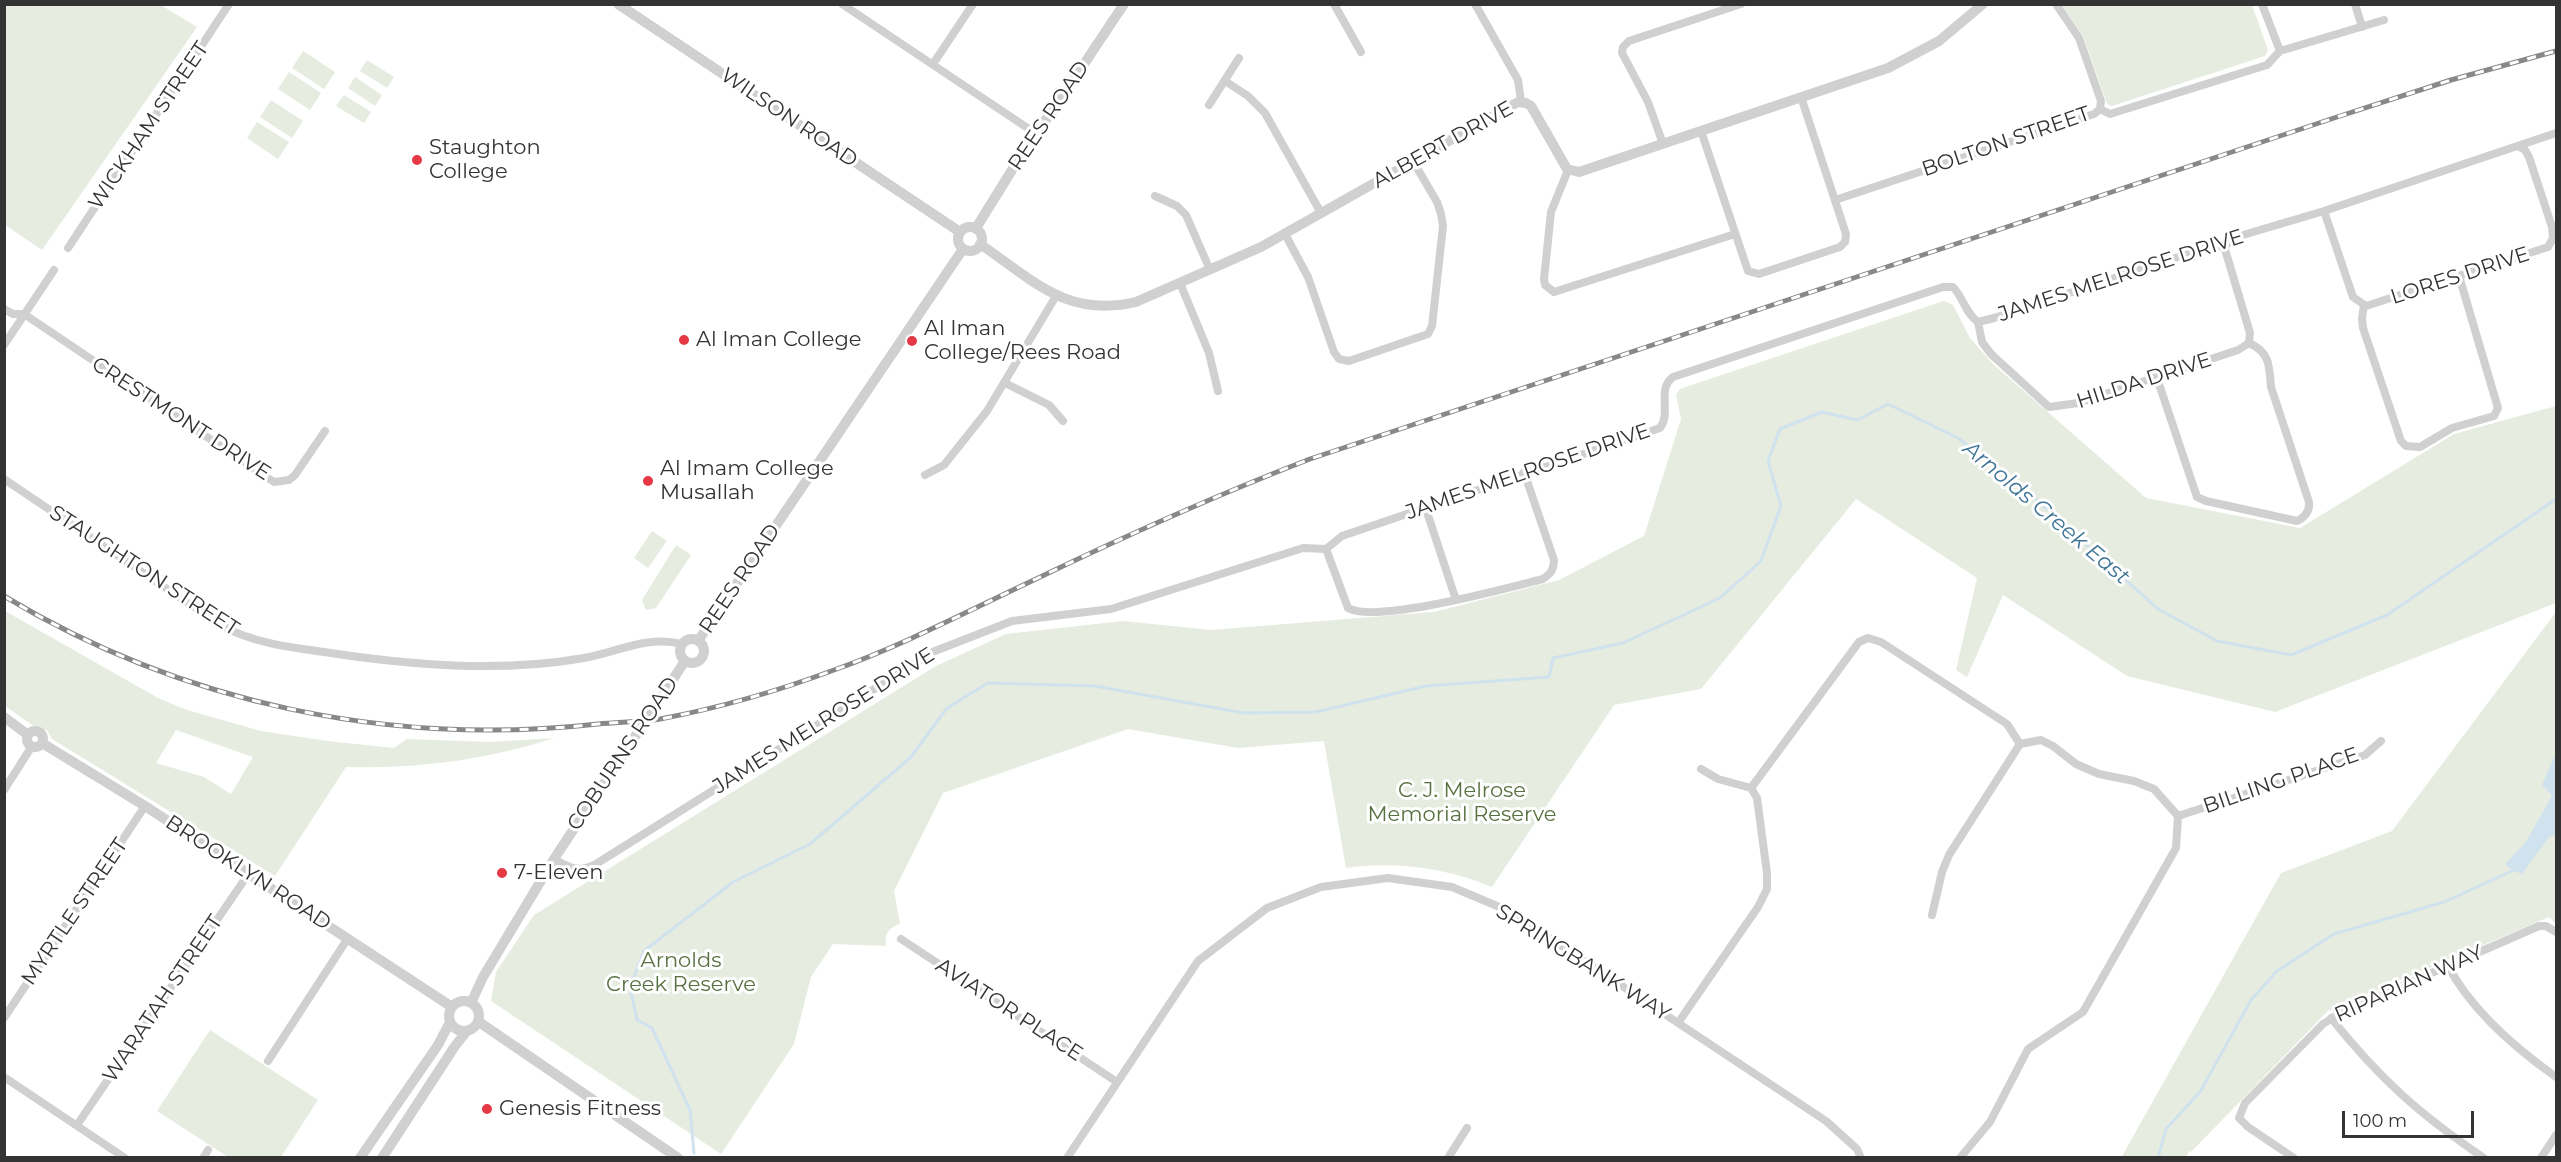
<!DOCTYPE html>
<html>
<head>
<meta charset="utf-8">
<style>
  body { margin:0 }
  #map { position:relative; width:2561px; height:1162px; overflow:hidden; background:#fff; font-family:Montserrat,sans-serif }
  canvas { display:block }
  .frame { position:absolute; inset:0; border:6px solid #333; pointer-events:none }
  .scale { position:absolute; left:2342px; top:1111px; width:132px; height:27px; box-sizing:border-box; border:3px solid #333; border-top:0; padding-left:8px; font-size:18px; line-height:21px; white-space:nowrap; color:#333; -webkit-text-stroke:4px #fff; paint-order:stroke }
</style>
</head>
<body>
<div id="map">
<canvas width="2561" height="1162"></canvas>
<div class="frame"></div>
<div class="scale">100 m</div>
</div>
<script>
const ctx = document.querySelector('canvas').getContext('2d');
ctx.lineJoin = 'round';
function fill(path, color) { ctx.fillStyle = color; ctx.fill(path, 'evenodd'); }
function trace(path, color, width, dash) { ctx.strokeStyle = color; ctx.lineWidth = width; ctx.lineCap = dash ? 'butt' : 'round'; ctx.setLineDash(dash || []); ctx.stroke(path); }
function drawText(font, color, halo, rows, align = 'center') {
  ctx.font = font + ' Montserrat,sans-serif'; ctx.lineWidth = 6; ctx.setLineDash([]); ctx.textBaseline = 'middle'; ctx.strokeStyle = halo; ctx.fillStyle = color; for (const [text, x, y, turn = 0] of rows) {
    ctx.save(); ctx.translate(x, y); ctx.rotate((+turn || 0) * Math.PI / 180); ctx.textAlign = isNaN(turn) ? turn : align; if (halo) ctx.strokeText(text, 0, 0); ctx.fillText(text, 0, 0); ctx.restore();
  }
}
const green = new Path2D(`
  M 4,5 L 161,5 L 197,27 L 42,250 L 5,225 Z
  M 2062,5 L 2252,5 L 2268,50 L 2265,56 L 2112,106 L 2107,104 L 2083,36 Z
  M 303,51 L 335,72 L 324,89 L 292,68 Z
  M 367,60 L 394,77 L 387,88 L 360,71 Z
  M 289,72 L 321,93 L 310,110 L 278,89 Z
  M 355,77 L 382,95 L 375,106 L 348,88 Z
  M 344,95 L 371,112 L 364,123 L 336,106 Z
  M 271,100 L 303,121 L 292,138 L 260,117 Z
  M 257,122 L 289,142 L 278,159 L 247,138 Z
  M 1944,301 L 1953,305 L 1970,338 L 1993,364 L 2146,498 L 2300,528 L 2454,434 L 2556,406 L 2556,603 L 2275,712 L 2127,676 L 2003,595 L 1967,677 L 1956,670 L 1977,578 L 1856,499 L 1701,689 L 1614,705 L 1492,887 C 1446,868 1396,861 1346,868 L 1324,741 L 1238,748 L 1128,729 L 943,793 L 894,891 L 900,924 C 889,927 884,934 886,946 L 833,944 L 811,977 L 794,1044 L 721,1154 L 491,1001 L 496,972 L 534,915 L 936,666 L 1006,634 L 1123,621 L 1211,630 L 1434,612 L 1559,580 L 1644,536 L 1681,419 L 1676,395 L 1680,389 Z
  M 652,531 L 667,541 L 648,568 L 634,558 Z
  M 676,545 L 691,555 L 656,608 L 646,610 L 642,600 Z
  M 5,611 L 158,698 L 187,710 L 261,731 L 327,741 L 394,748 L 407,739 L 489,742 L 555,738 C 486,760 417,769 346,767 L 275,876 L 52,739 L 47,730 L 38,729 L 5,706 ZM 176,730 L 253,757 L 231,794 L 204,777 L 156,763 Z
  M 2556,612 L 2556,924 L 2549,917 L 2328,1011 L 2191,1152 L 2189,1151 L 2186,1157 L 2121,1158 L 2281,873 L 2392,831 Z
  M 210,1030 L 318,1100 L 281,1157 L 228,1157 L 157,1111 Z`);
const water = new Path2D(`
  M 2556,753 L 2556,834 L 2549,837 L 2522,874 L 2513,871 L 2505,864 L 2525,843 L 2552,796 L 2542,785 Z`);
const stream = new Path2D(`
  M 694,1153 L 690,1110 L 652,1028 L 637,1020 L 630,987 L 644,951 L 733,882 L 810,844 L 910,758 L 947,708 L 988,683 L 1095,686 L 1244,713 L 1316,712 L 1426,686 L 1549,677 L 1553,658 L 1623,643 L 1720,598 L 1761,561 L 1781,506 L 1768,461 L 1780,429 L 1822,412 L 1857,420 L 1888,404 L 1958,438 L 2019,484 L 2158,609 L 2217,641 L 2291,655 L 2387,615 L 2556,499
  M 2158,1158 L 2166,1129 L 2200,1092 L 2251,1000 L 2277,971 L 2334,934 L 2444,902 L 2514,870`);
const minor = new Path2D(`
  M 842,4 L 1035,133
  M 1334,4 L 1361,52
  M 1475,4 L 1518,80 L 1521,101
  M 2056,4 L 2079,38 L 2101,101 L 2100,109
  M 2262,4 L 2280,51 L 2384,20
  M 2355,4 L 2362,27
  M 933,64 L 973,4
  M 1225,81 L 1248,96 L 1265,113 L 1321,213
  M 1209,105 L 1239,58
  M 2100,109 L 2110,114 L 2267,65 L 2280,51
  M 1701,131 L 1748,271 L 1759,274 L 1840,247 L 1845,242 L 1846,234 L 1801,97
  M 1663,144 L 1648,102 L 1622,53 L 1623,47 L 1629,41 L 1741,4
  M 1568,170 L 1551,212 L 1544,279 L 1545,285 L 1554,292 L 1735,234
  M 1155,196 L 1177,206 L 1186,215 L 1210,270
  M 1835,200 L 2094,114 L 2100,109
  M 2324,211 L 2353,297 L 2366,306 L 2548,247 L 2553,238 L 2552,227 L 2529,157 L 2525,150 L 2518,146
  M 1285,234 L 1308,277 L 1334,352 L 1339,359 L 1349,361 L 1428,334 L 1432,326 L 1443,226 L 1441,214 L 1437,202 L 1413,161
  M 68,248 L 229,4
  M 1180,283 L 1209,353 L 1218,391
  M 2364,305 L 2362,318 L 2363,328 L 2401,441 L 2406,446 L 2420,447 L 2452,428 L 2494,416 L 2498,408 L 2459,276
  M 4,309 L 13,314 L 24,314 L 274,482 L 289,480 L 295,475 L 325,431
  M 1978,322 L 1982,342 L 1991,354 L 2049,407 L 2078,403 L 2238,350 L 2249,343 L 2250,333 L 2224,246
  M 4,345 L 54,270
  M 2157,378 L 2197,497 L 2206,501 L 2297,521 C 2305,517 2310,511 2309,502 L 2271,387 C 2269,367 2271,353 2249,343
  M 1005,383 L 1049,405 L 1063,421
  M 925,475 L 944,465 L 987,411 L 1056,296
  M 4,479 L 222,626 C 254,643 288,647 324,652 C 409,665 498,673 584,658 C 618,652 647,635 682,644
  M 1425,506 L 1456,600
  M 1326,549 L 1348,608 C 1376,624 1507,588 1543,579 C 1550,574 1554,570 1554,560 L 1524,472
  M 1701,769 L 1718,779 L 1751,788
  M 4,790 L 32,746
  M 2178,816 L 2365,755 L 2381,741
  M 554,859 C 569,868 579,873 596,864 L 935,651 L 1012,621 L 1111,609 L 1303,548 L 1326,549 L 1342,536 L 1660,428 C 1672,412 1656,390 1673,377 L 1943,287 L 1953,287 C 1963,297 1966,314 1978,322 L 1994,318 L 2208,247 L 2224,246 L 2243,235 L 2324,211 L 2556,133
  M 1932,915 L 1942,872 L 1949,855 L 2020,744
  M 901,939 L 1117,1082
  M 2448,966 C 2472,1011 2515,1048 2556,1077
  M 4,1018 L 145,806
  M 2331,1018 C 2380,1079 2419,1114 2484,1158
  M 1678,1023 L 1758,907 L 1767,889 L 1767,873 L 1757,798 L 1751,788 L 1859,642 L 1868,638 L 1881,642 L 2007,724 L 2020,744 L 2041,740 L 2053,746 L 2076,764 L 2099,774 L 2134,781 L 2154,789 L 2178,816 L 2176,848 L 2083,1012 L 2028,1049 L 1990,1122 L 1960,1158
  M 268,1061 L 348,938
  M 4,1077 L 125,1158
  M 77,1125 L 249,873
  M 203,1158 L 208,1150
  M 1067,1158 L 1198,961 L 1267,908 L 1321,887 L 1388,878 L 1452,887 L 1509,911 L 1826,1121 L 1857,1149 L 1861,1158
  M 1448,1158 L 1467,1128
  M 2294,1158 L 2248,1127 L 2239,1118 L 2245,1103 L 2323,1024 L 2340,1013 L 2539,926 L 2546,926 L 2556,932
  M 2541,1158 L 2556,1135`);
const tertiary = new Path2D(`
  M 618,4 L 960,232
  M958 239a12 12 0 1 1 24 0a12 12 0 1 1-24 0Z
  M 976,228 L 1035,133 L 1052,112 L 1124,4
  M 980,244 C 1034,281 1067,318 1136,302 L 1261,247 L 1518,102 L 1526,103 L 1531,106 L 1567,169 L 1579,172 L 1888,68 L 1939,41 L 1983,4
  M680 651a12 12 0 1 1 24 0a12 12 0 1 1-24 0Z
  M 698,641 L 963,249
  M 4,717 L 28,735
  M27 739a8 8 0 1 1 16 0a8 8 0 1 1-16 0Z
  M 42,743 L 145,806 L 452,1007
  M449 1016a15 15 0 1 1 30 0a15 15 0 1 1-30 0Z
  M 471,1003 L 483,977 L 554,859 L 685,661
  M 479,1022 L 678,1158
  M 360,1158 L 438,1045 L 450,1022
  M 382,1158 L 455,1046 L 467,1031`);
const rail = new Path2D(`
  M 4,596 C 183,704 391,747 598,724 C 618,722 640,722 660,719 C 719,708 778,691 834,670 C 904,645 970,610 1036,579 C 1127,535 1217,495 1310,459 L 2334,118 L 2451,80 L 2556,51`);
const markers = [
  [417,160,6,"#e63946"],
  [684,340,6,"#e63946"],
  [912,341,6,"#e63946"],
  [648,481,6,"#e63946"],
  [502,873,6,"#e63946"],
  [487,1109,6,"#e63946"]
];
const streetNames = [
  ["REES ROAD",1049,116,-56],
  ["WILSON ROAD",789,118,34],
  ["WICKHAM STREET",149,126,-56],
  ["BOLTON STREET",2006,142,-19],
  ["ALBERT DRIVE",1443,145,-29],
  ["JAMES MELROSE DRIVE",2121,276,-18],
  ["LORES DRIVE",2460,276,-18],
  ["HILDA DRIVE",2144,381,-18],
  ["CRESTMONT DRIVE",181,419,33],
  ["JAMES MELROSE DRIVE",1528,472,-19],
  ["STAUGHTON STREET",144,571,33],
  ["REES ROAD",740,579,-56],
  ["JAMES MELROSE DRIVE",824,721,-32],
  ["COBURNS ROAD",623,754,-56],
  ["BILLING PLACE",2281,781,-19],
  ["BROOKLYN ROAD",248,873,33],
  ["MYRTLE STREET",75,912,-56],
  ["SPRINGBANK WAY",1583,963,32],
  ["RIPARIAN WAY",2409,984,-24],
  ["WARATAH STREET",163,999,-56],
  ["AVIATOR PLACE",1009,1010,33]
];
const poiNames = [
  ["Staughton",429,148],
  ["College",429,172],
  ["Al Iman",924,329],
  ["College/Rees Road",924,353],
  ["Al Iman College",696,340],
  ["Al Imam College",660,469],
  ["Musallah",660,493],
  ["7-Eleven",514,873],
  ["Genesis Fitness",499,1109]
];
const parkNames = [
  ["C. J. Melrose",1462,791],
  ["Memorial Reserve",1462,815],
  ["Arnolds",681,961],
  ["Creek Reserve",681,985]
];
const waterNames = [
  ["Arnolds Creek East",2046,513,40]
];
fill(green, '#e6ecdf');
fill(water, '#cfe2ee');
trace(stream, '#cfe2ee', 3);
trace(minor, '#d0d0d0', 8);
trace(tertiary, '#d0d0d0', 10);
trace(rail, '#888', 5);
trace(rail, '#fff', 3, [9]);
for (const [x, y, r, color] of markers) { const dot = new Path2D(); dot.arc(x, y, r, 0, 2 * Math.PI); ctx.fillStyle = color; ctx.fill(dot); trace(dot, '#fff', 2); }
drawText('21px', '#333', '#fff', streetNames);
drawText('21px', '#333', '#fff', poiNames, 'left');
drawText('21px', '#56703f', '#fff', parkNames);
drawText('italic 22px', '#3f7597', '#fff', waterNames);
</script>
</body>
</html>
